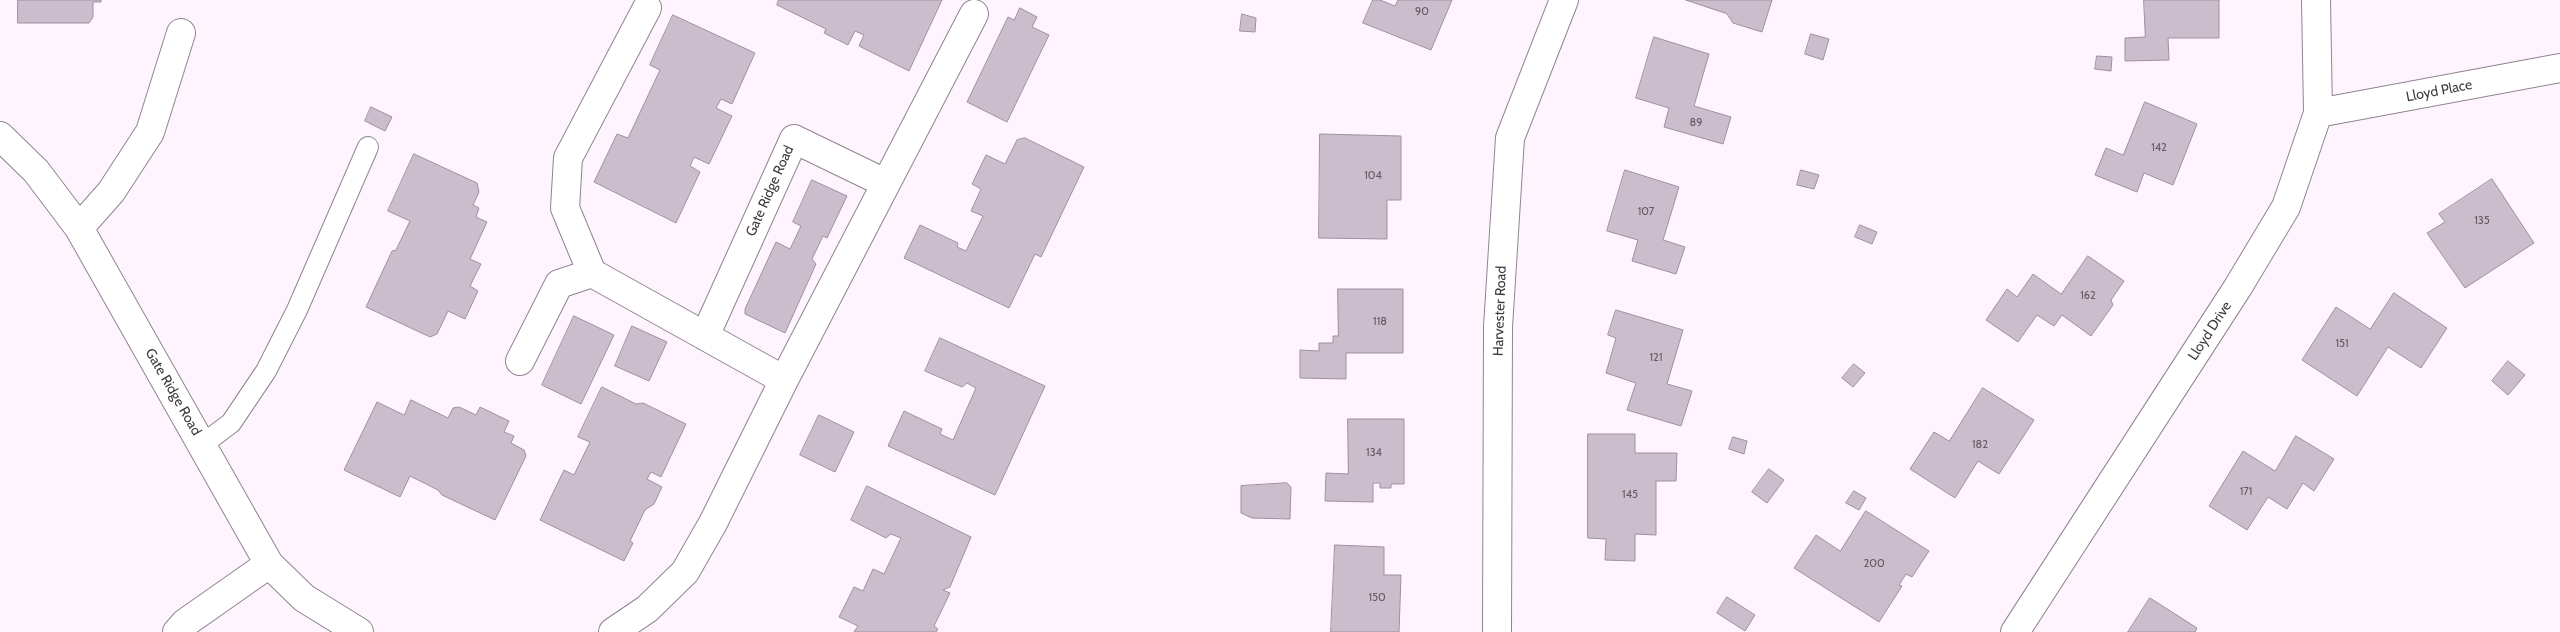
<!DOCTYPE html>
<html>
<head>
<meta charset="utf-8">
<style>
  body { margin:0 }
  canvas { display:block; background:#fdf4fd }
</style>
</head>
<body>
<canvas width="2560" height="632"></canvas>
<script>
const ctx = document.querySelector('canvas').getContext('2d');
ctx.lineJoin = 'round';
function fill(path, color) { ctx.fillStyle = color; ctx.fill(path, 'evenodd'); }
function trace(path, color, width, dash) { ctx.strokeStyle = color; ctx.lineWidth = width; ctx.lineCap = dash ? 'butt' : 'round'; ctx.setLineDash(dash || []); ctx.stroke(path); }
function drawText(font, color, halo, rows, align = 'center') {
  ctx.font = font + ' Cabin,sans-serif'; ctx.lineWidth = 4; ctx.setLineDash([]); ctx.textBaseline = 'middle'; ctx.strokeStyle = halo; ctx.fillStyle = color; for (const [text, x, y, turn = 0] of rows) {
    ctx.save(); ctx.translate(x, y); ctx.rotate((+turn || 0) * Math.PI / 180); ctx.textAlign = isNaN(turn) ? turn : align; if (halo) ctx.strokeText(text, 0, 0); ctx.fillText(text, 0, 0); ctx.restore();
  }
}
const building = new Path2D(`
  M 18,0 L 101,0 L 101,2 L 93,2 L 93,17 L 89,23 L 18,23 Z
  M 779,0 L 942,0 L 909,71 L 859,46 L 864,35 L 855,31 L 848,45 L 824,33 L 826,29 L 777,5 Z
  M 1373,0 L 1380,0 L 1395,6 L 1398,0 L 1452,0 L 1431,50 L 1363,23 Z
  M 1686,0 L 1772,0 L 1762,32 L 1733,23 L 1727,14 Z
  M 2144,0 L 2219,0 L 2219,38 L 2168,38 L 2169,60 L 2125,61 L 2125,38 L 2145,37 Z
  M 1020,8 L 1037,17 L 1032,27 L 1049,35 L 1007,122 L 967,102 L 1008,17 L 1014,20 Z
  M 1242,14 L 1256,18 L 1255,32 L 1240,31 Z
  M 673,15 L 755,53 L 732,104 L 721,99 L 716,108 L 732,116 L 709,164 L 694,157 L 690,166 L 700,172 L 676,223 L 594,182 L 617,134 L 628,138 L 660,70 L 650,65 Z
  M 1811,34 L 1829,39 L 1823,60 L 1805,54 Z
  M 1654,37 L 1709,54 L 1694,106 L 1731,117 L 1723,144 L 1664,127 L 1669,108 L 1636,98 Z
  M 2097,56 L 2112,57 L 2111,71 L 2095,69 Z
  M 2145,102 L 2197,124 L 2173,185 L 2144,173 L 2137,192 L 2095,175 L 2106,148 L 2123,155 Z
  M 371,107 L 392,117 L 385,131 L 365,121 Z
  M 1320,134 L 1401,136 L 1401,200 L 1387,200 L 1387,239 L 1319,238 Z
  M 1025,138 L 1084,167 L 1041,257 L 1035,254 L 1009,308 L 904,258 L 920,225 L 958,243 L 957,247 L 966,251 L 983,216 L 971,211 L 981,189 L 972,184 L 986,155 L 1005,164 L 1017,140 Z
  M 414,154 L 477,183 L 479,192 L 473,205 L 479,208 L 476,217 L 487,222 L 470,259 L 481,264 L 470,286 L 478,291 L 465,319 L 448,311 L 437,334 L 430,337 L 366,307 L 392,251 L 396,250 L 410,221 L 388,211 Z
  M 1625,170 L 1679,187 L 1663,240 L 1685,247 L 1676,274 L 1632,261 L 1638,240 L 1607,231 Z
  M 1801,170 L 1819,175 L 1814,189 L 1797,185 Z
  M 2492,179 L 2534,243 L 2465,288 L 2427,233 L 2445,222 L 2439,214 Z
  M 812,180 L 847,196 L 827,238 L 823,236 L 812,259 L 816,264 L 785,333 L 745,314 L 745,309 L 776,242 L 790,249 L 801,226 L 793,222 Z
  M 1860,225 L 1877,232 L 1872,244 L 1855,237 Z
  M 2088,256 L 2124,281 L 2111,300 L 2113,305 L 2091,336 L 2062,315 L 2054,326 L 2037,315 L 2018,342 L 1986,320 L 2007,289 L 2017,297 L 2033,274 L 2061,294 Z
  M 1338,289 L 1403,289 L 1403,353 L 1346,353 L 1346,379 L 1300,378 L 1300,350 L 1319,351 L 1319,343 L 1333,343 L 1333,336 L 1338,336 Z
  M 2394,293 L 2447,328 L 2421,368 L 2388,347 L 2357,396 L 2302,360 L 2336,307 L 2370,329 Z
  M 1616,310 L 1683,330 L 1667,384 L 1692,391 L 1681,426 L 1627,410 L 1636,383 L 1606,373 L 1616,338 L 1608,335 Z
  M 574,316 L 614,335 L 581,404 L 542,385 Z
  M 632,326 L 667,342 L 649,381 L 615,366 Z
  M 940,338 L 1045,386 L 995,495 L 888,446 L 904,411 L 942,429 L 940,434 L 953,440 L 976,388 L 967,383 L 962,387 L 925,371 Z
  M 2508,361 L 2525,375 L 2508,395 L 2492,381 Z
  M 1854,364 L 1865,373 L 1853,387 L 1842,378 Z
  M 602,387 L 636,404 L 643,403 L 686,424 L 661,477 L 651,472 L 647,479 L 662,487 L 654,504 L 645,510 L 630,541 L 633,543 L 624,561 L 540,520 L 564,470 L 574,475 L 590,442 L 578,437 Z
  M 1983,388 L 2034,420 L 1999,474 L 1978,461 L 1955,498 L 1910,469 L 1934,432 L 1949,441 Z
  M 411,400 L 448,418 L 453,408 L 459,407 L 476,415 L 480,407 L 509,421 L 504,432 L 514,436 L 511,443 L 524,450 L 526,456 L 495,520 L 442,495 L 438,490 L 410,476 L 400,497 L 344,470 L 377,402 L 404,415 Z
  M 819,415 L 854,432 L 835,472 L 800,455 Z
  M 1348,419 L 1404,419 L 1404,484 L 1391,484 L 1391,488 L 1380,488 L 1380,483 L 1373,483 L 1373,502 L 1325,501 L 1326,473 L 1348,474 Z
  M 1588,434 L 1635,434 L 1635,453 L 1677,453 L 1676,481 L 1656,481 L 1656,535 L 1635,534 L 1635,561 L 1605,560 L 1606,539 L 1588,538 Z
  M 2296,436 L 2334,459 L 2314,491 L 2303,483 L 2287,509 L 2268,497 L 2247,530 L 2209,506 L 2243,451 L 2275,471 Z
  M 1733,437 L 1747,441 L 1744,454 L 1729,449 Z
  M 1769,469 L 1784,480 L 1767,503 L 1752,492 Z
  M 1287,483 L 1291,487 L 1290,519 L 1252,518 L 1241,513 L 1241,486 Z
  M 867,486 L 971,537 L 950,587 L 943,590 L 950,593 L 934,626 L 938,629 L 936,632 L 854,632 L 858,626 L 839,617 L 854,587 L 863,591 L 873,569 L 884,574 L 901,538 L 891,534 L 886,538 L 851,520 Z
  M 1854,491 L 1866,498 L 1859,510 L 1846,503 Z
  M 1866,511 L 1929,551 L 1912,577 L 1906,574 L 1899,585 L 1902,586 L 1879,622 L 1794,568 L 1816,535 L 1840,551 Z
  M 1335,545 L 1384,547 L 1384,575 L 1401,575 L 1399,632 L 1331,632 Z
  M 1727,597 L 1755,615 L 1745,631 L 1717,613 Z
  M 2150,598 L 2197,628 L 2195,632 L 2128,632 Z`);
const service = new Path2D(`
  M 203,444 L 231,423 L 266,371 L 297,310 L 368,147`);
const minor = new Path2D(`
  M 647,8 L 568,158 L 565,208 L 592,273 L 784,380
  M 2318,113 L 2560,68
  M 0,136 L 36,171 L 79,228 L 269,564 L 304,598 L 359,632
  M 79,228 L 111,192 L 150,132 L 181,33
  M 705,336 L 794,139 L 885,183
  M 520,361 L 559,284 L 592,273
  M 177,632 L 185,623 L 269,564
  M 613,632 L 647,609 L 685,572 L 713,523 L 784,380 L 974,14
  M 1497,632 L 1498,327 L 1510,138 L 1564,0
  M 2015,632 L 2238,287 L 2286,207 L 2318,113 L 2316,0`);
const numberNames = [
  ["90",1422,12],
  ["89",1696,123],
  ["142",2159,148],
  ["104",1373,176],
  ["107",1646,212],
  ["135",2482,221],
  ["162",2088,296],
  ["118",1380,322],
  ["151",2342,344],
  ["121",1656,358],
  ["182",1980,445],
  ["134",1374,453],
  ["171",2246,492],
  ["145",1630,495],
  ["200",1874,564],
  ["150",1377,598]
];
const streetNames = [
  ["Lloyd Place",2439,91,-11],
  ["Gate Ridge Road",770,191,-66],
  ["Harvester Road",1500,311,-88],
  ["Lloyd Drive",2210,331,-57],
  ["Gate Ridge Road",173,392,60]
];
fill(building, '#ccbdcc');
trace(building, '#9f909f', 1);
trace(service, '#918391', 22);
trace(minor, '#918391', 30);
trace(service, '#fff', 20);
trace(minor, '#fff', 28);
drawText('11px', '#635a62', null, numberNames);
drawText('14px', '#40393f', '#fff', streetNames);
</script>
</body>
</html>
